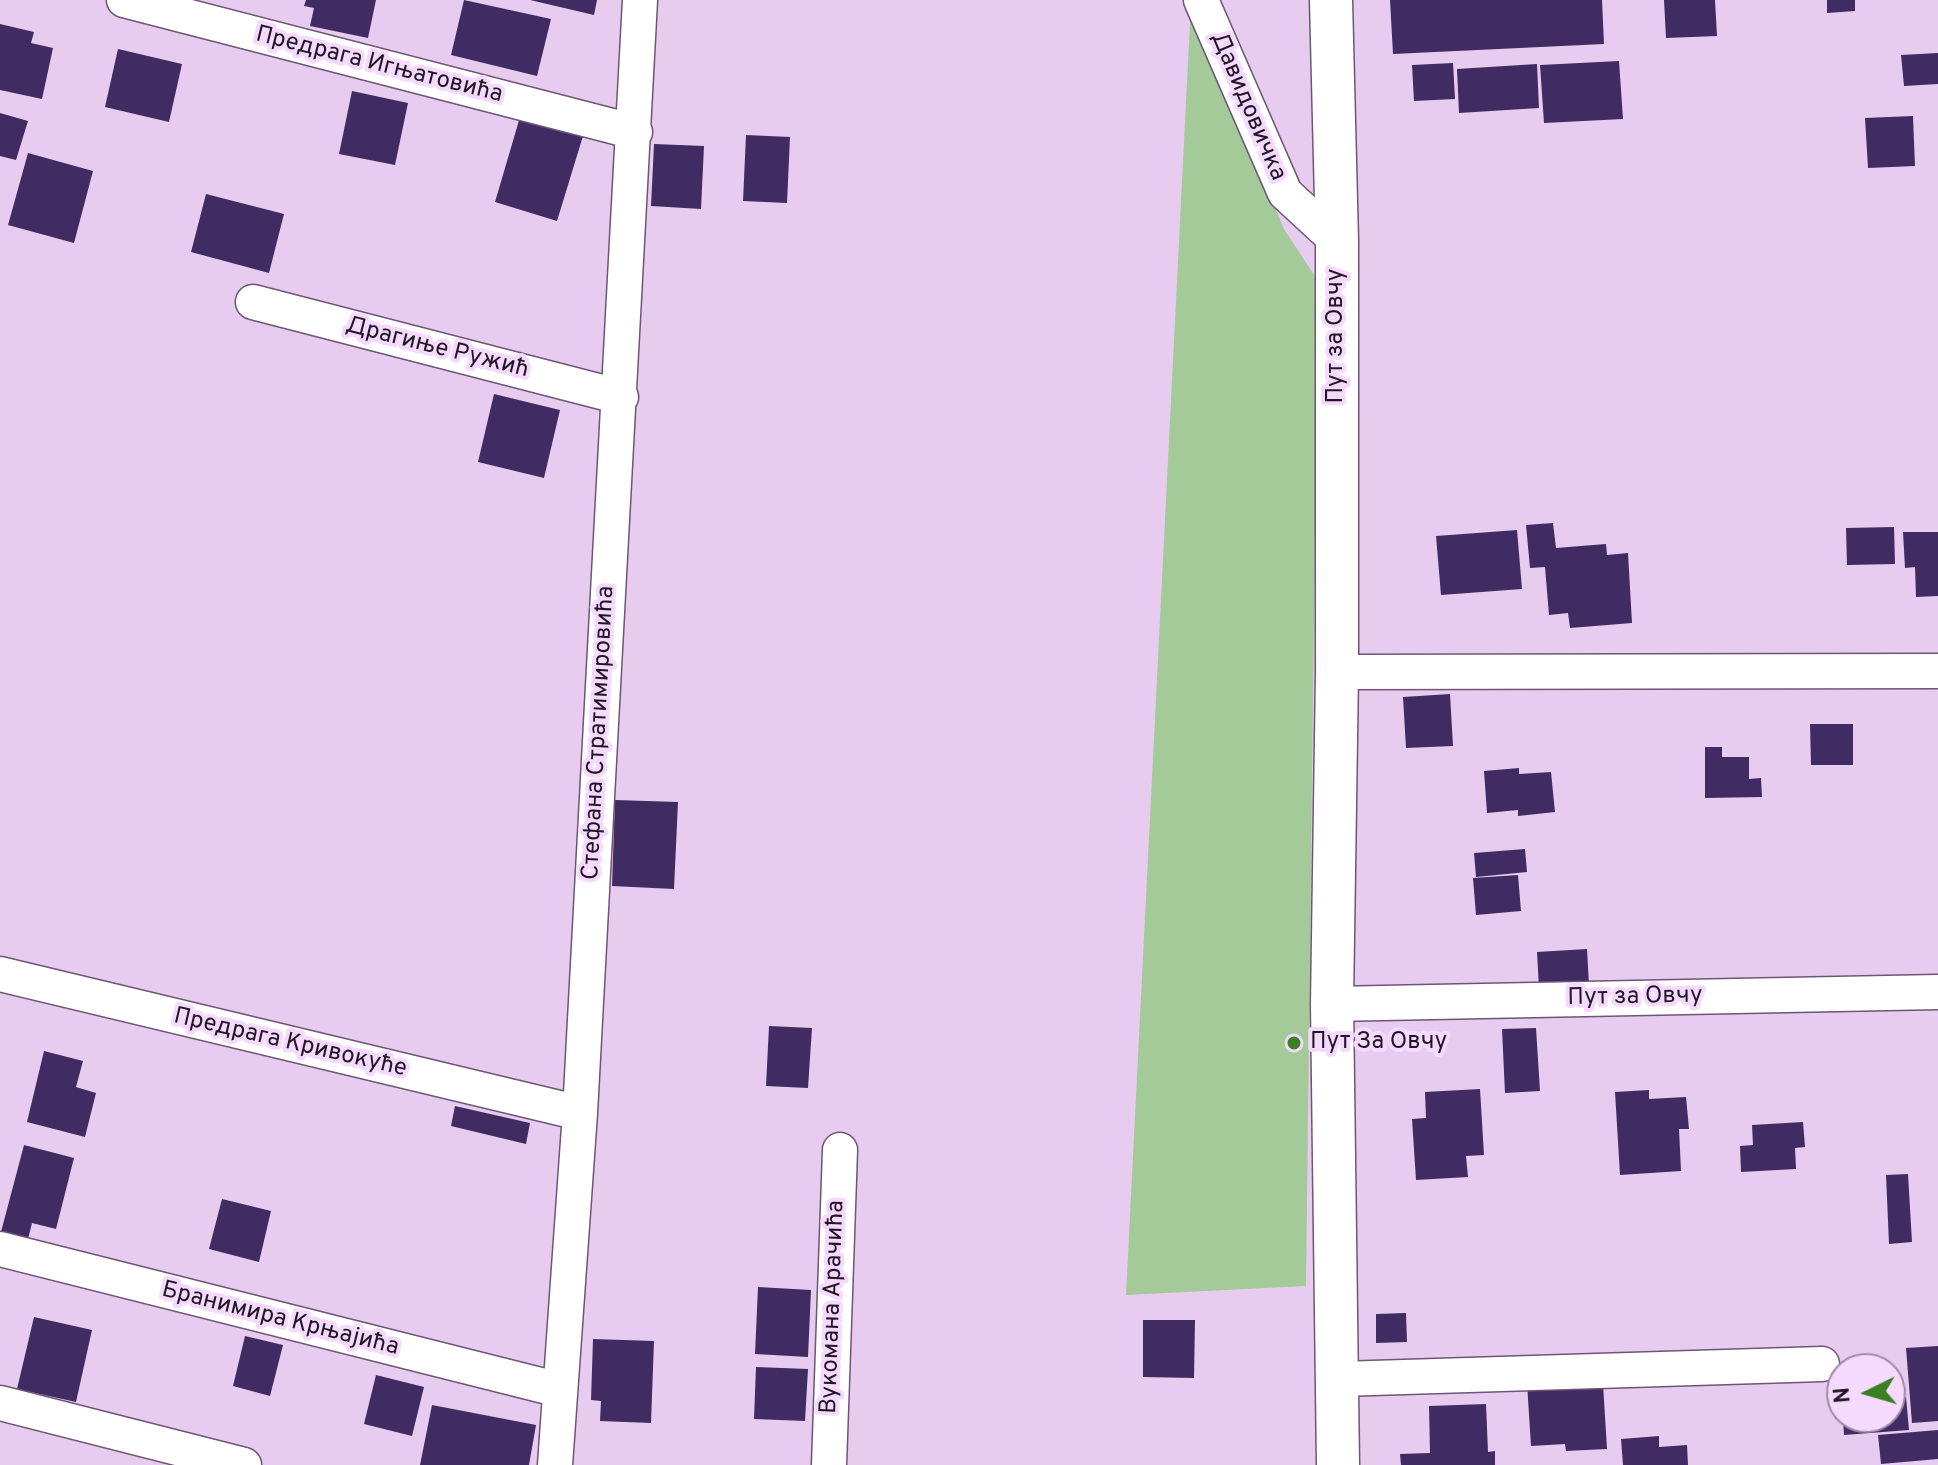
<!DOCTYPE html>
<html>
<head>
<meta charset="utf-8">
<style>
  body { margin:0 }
  #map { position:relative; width:1938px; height:1465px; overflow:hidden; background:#e8ccf0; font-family:Overpass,sans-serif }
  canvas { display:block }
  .north { position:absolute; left:1826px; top:1353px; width:80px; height:80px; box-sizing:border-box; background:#f6d9fe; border:2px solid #a18ba7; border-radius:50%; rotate:265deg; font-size:22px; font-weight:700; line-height:32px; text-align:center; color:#211724 }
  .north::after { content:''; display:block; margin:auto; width:28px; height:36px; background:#3b7f23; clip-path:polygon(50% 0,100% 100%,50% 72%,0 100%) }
</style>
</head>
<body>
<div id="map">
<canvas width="1938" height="1465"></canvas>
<div class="north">N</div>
</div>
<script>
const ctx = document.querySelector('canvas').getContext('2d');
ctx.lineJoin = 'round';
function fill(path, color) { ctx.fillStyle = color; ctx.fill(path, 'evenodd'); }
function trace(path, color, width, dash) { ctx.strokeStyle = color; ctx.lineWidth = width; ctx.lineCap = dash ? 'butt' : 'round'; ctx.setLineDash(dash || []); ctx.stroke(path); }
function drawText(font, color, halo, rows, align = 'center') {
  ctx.font = font + ' Overpass,sans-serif'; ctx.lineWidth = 8; ctx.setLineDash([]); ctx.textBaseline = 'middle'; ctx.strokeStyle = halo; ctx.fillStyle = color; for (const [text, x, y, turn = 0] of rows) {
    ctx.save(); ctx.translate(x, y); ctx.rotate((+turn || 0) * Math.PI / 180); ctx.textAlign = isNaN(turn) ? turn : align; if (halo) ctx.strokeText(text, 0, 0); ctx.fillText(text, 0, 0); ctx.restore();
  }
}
const green = new Path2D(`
  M 1191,3 L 1284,229 L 1318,281 L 1306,1286 L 1126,1295 Z`);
const building = new Path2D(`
  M 306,0 L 376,0 L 368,38 L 310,26 L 314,8 L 304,6 Z
  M 464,0 L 551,19 L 537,76 L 451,55 Z
  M 530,0 L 597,0 L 594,15 Z
  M 1390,0 L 1602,0 L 1604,44 L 1393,54 Z
  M 1664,0 L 1715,0 L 1717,36 L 1666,38 Z
  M 1827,0 L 1855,0 L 1855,11 L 1827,13 Z
  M 0,24 L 34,32 L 31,43 L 53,48 L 42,99 L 0,90 Z
  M 118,49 L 182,64 L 169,122 L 105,107 Z
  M 1938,53 L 1938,84 L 1904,86 L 1901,55 Z
  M 1619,61 L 1623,119 L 1544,123 L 1540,65 Z
  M 1453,63 L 1455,99 L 1414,101 L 1412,65 Z
  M 1537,64 L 1539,108 L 1459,113 L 1457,69 Z
  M 352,91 L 408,103 L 395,165 L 339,154 Z
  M 0,113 L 28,121 L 16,160 L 0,156 Z
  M 1913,116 L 1915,166 L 1868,168 L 1865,118 Z
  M 520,117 L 583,136 L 557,221 L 495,202 Z
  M 746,135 L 790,137 L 787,203 L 743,201 Z
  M 654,144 L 704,146 L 701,209 L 651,206 Z
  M 28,153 L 93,171 L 74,243 L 8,225 Z
  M 206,194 L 284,214 L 269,273 L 191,252 Z
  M 494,394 L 560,410 L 544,478 L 478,462 Z
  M 1553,523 L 1556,548 L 1606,544 L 1607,555 L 1628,553 L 1632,623 L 1570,628 L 1568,613 L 1549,615 L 1545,567 L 1530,568 L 1526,525 Z
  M 1894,527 L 1895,564 L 1847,565 L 1846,528 Z
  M 1517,530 L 1522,589 L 1441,595 L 1436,536 Z
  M 1903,532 L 1938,532 L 1938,596 L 1916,597 L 1915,567 L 1905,568 Z
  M 1450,694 L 1453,746 L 1406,748 L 1403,697 Z
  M 1810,724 L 1853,724 L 1853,765 L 1811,765 Z
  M 1705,747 L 1722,747 L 1722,757 L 1749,757 L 1749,779 L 1761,778 L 1762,797 L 1705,798 Z
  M 1519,768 L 1519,774 L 1551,772 L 1555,812 L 1518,816 L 1518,810 L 1487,813 L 1484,771 Z
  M 615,800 L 678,802 L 674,889 L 612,886 Z
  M 1525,849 L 1527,872 L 1476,877 L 1474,853 Z
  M 1518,875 L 1521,911 L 1476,915 L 1473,878 Z
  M 1587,949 L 1589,985 L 1539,988 L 1537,952 Z
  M 769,1026 L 812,1028 L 808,1088 L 766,1086 Z
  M 1536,1028 L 1540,1091 L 1505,1093 L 1502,1029 Z
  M 44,1051 L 83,1061 L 76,1087 L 96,1093 L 85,1137 L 27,1122 Z
  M 1480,1089 L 1484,1155 L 1466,1156 L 1468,1177 L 1416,1180 L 1412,1119 L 1426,1118 L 1425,1092 Z
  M 1649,1090 L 1649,1099 L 1686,1097 L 1689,1129 L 1679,1129 L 1681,1171 L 1620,1175 L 1615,1092 Z
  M 455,1106 L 530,1123 L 526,1144 L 451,1126 Z
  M 1803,1122 L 1805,1147 L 1795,1148 L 1796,1169 L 1741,1172 L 1740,1146 L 1753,1145 L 1752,1125 Z
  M 24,1145 L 74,1158 L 56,1229 L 32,1223 L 28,1239 L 1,1232 Z
  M 1908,1174 L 1912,1242 L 1889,1244 L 1886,1175 Z
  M 222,1199 L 271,1211 L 259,1262 L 209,1249 Z
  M 758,1287 L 811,1290 L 808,1357 L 755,1354 Z
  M 1406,1313 L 1407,1342 L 1376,1343 L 1376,1314 Z
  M 34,1317 L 92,1330 L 76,1402 L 17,1389 Z
  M 1143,1320 L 1195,1320 L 1194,1378 L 1143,1377 Z
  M 245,1336 L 283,1345 L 270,1396 L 233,1386 Z
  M 593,1339 L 654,1341 L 651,1423 L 600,1421 L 601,1401 L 591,1400 Z
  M 1938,1346 L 1938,1421 L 1912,1423 L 1906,1348 Z
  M 756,1367 L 808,1369 L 805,1421 L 754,1419 Z
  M 376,1375 L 424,1387 L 412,1436 L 364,1424 Z
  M 1527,1383 L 1603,1384 L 1607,1449 L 1566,1451 L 1565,1444 L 1531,1446 Z
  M 1906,1397 L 1909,1430 L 1844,1435 L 1843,1417 L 1890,1417 L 1890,1399 Z
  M 1486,1404 L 1488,1452 L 1495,1451 L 1495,1465 L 1401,1465 L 1400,1454 L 1430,1453 L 1429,1406 Z
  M 432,1405 L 536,1425 L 529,1465 L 420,1465 Z
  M 1938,1430 L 1938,1459 L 1881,1464 L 1878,1435 Z
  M 1659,1436 L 1659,1447 L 1687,1445 L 1688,1465 L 1623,1465 L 1621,1439 Z`);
const minor = new Path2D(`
  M 124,0 L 635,132
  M 1201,0 L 1285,193 L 1337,241
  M 253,302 L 621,397
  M 1337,672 L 1938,671
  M 0,974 L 580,1113
  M 1332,1004 L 1938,992
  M 0,1249 L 560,1390
  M 1340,1379 L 1822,1364
  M 0,1403 L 244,1465
  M 555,1465 L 580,1113 L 640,0
  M 829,1465 L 840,1150`);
const tertiary = new Path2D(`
  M 1331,0 L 1337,241 L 1337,672 L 1332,1004 L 1338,1465`);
const markers = [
  [1294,1043,8,"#3b7f23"]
];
const streetNames = [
  ["Предрага Игњатовића",379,66,14],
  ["Давидовичка",1247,107,67],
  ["Пут за Овчу",1337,336,-90],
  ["Драгиње Ружић",437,349,14],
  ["Стефана Стратимировића",600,733,-87],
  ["Пут за Овчу",1635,998,-1],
  ["Предрага Кривокуће",290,1044,13],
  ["Вукомана Арачића",834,1307,-88],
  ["Бранимира Крњајића",280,1320,14]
];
const poiNames = [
  ["Пут За Овчу",1310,1043]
];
fill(green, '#a3ca98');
fill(building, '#402b63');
trace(minor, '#6e5575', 37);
trace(tertiary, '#6e5575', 45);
trace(minor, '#fff', 34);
trace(tertiary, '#fff', 42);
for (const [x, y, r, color] of markers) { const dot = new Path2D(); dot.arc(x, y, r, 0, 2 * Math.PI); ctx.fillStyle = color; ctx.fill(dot); trace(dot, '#f6d9fe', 3); }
drawText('24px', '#211724', '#f6d9fe', streetNames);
drawText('24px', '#211724', '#f6d9fe', poiNames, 'left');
</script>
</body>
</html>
